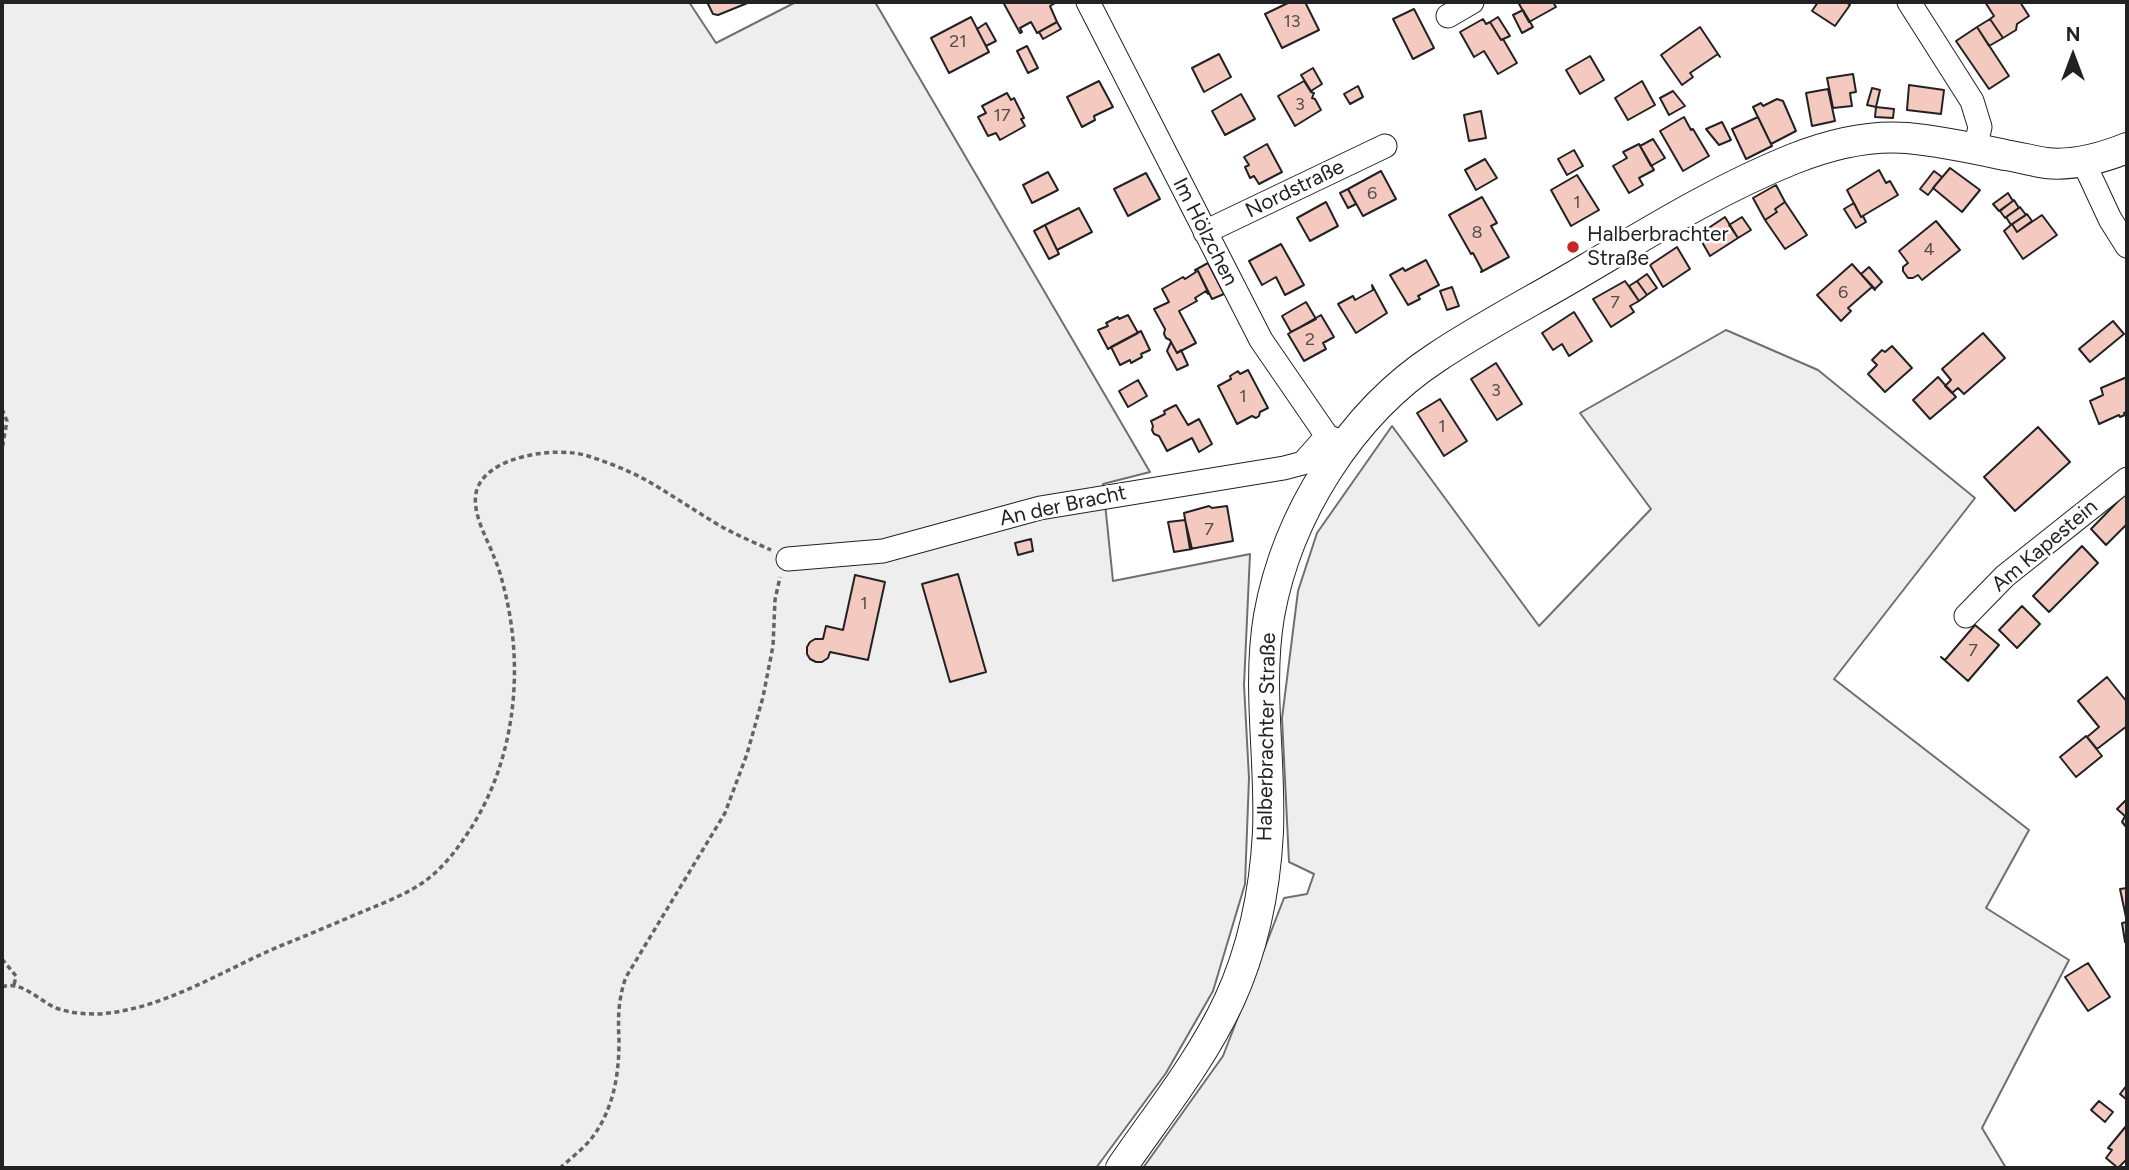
<!DOCTYPE html>
<html>
<head>
<meta charset="utf-8">
<style>
  body { margin:0 }
  #map { position:relative; width:2129px; height:1170px; overflow:hidden; background:#fff; font-family:Figtree,sans-serif }
  canvas { display:block }
  .frame { position:absolute; inset:0; border:4px solid #222; pointer-events:none }
  .north { position:absolute; left:2038px; top:21px; width:70px; height:70px; -webkit-text-stroke:5px #fff; paint-order:stroke; rotate:0deg; font-size:19px; font-weight:700; line-height:28px; text-align:center; color:#222 }
  .north::after { content:''; display:block; margin:auto; width:24px; height:32px; background:#222; clip-path:polygon(50% 0,100% 100%,50% 72%,0 100%) }
</style>
</head>
<body>
<div id="map">
<canvas width="2129" height="1170"></canvas>
<div class="frame"></div>
<div class="north">N</div>
</div>
<script>
const ctx = document.querySelector('canvas').getContext('2d');
ctx.lineJoin = 'round';
function fill(path, color) { ctx.fillStyle = color; ctx.fill(path, 'evenodd'); }
function trace(path, color, width, dash) { ctx.strokeStyle = color; ctx.lineWidth = width; ctx.lineCap = dash ? 'butt' : 'round'; ctx.setLineDash(dash || []); ctx.stroke(path); }
function drawText(font, color, halo, rows, align = 'center') {
  ctx.font = font + ' Figtree,sans-serif'; ctx.lineWidth = 5; ctx.setLineDash([]); ctx.textBaseline = 'middle'; ctx.strokeStyle = halo; ctx.fillStyle = color; for (const [text, x, y, turn = 0] of rows) {
    ctx.save(); ctx.translate(x, y); ctx.rotate((+turn || 0) * Math.PI / 180); ctx.textAlign = isNaN(turn) ? turn : align; if (halo) ctx.strokeText(text, 0, 0); ctx.fillText(text, 0, 0); ctx.restore();
  }
}
const green = new Path2D(`
  M 2,2 L 689,2 L 716,43 L 796,2 L 875,2 L 1150,472 L 1103,484 L 1113,581 L 1250,554 L 1244,685 L 1249,778 L 1245,884 L 1213,991 L 1166,1073 L 1096,1168 L 2,1168 Z
  M 1726,330 L 1818,370 L 1975,498 L 1834,679 L 2029,830 L 1986,908 L 2069,960 L 1982,1128 L 2006,1168 L 1143,1168 L 1223,1056 L 1284,898 L 1307,894 L 1314,874 L 1289,862 L 1282,718 L 1298,591 L 1317,533 L 1392,426 L 1539,626 L 1651,509 L 1580,413 Z`);
const building = new Path2D(`
  M 707,2 L 750,2 L 718,15 L 713,14 Z
  M 1003,2 L 1057,2 L 1050,6 L 1057,22 L 1037,33 L 1031,22 L 1020,28 L 1022,32 L 1020,33 Z
  M 1290,2 L 1305,2 L 1319,30 L 1282,48 L 1265,14 Z
  M 1518,2 L 1553,2 L 1556,7 L 1529,22 Z
  M 1818,2 L 1846,2 L 1850,5 L 1835,26 L 1812,11 Z
  M 1985,2 L 2020,2 L 2029,16 L 2017,24 L 2016,30 L 2003,38 L 1990,19 L 1994,16 Z
  M 1414,9 L 1434,48 L 1413,59 L 1393,19 Z
  M 1523,10 L 1533,27 L 1522,33 L 1513,15 Z
  M 971,17 L 989,52 L 949,73 L 931,38 Z
  M 1498,17 L 1510,36 L 1501,40 L 1490,22 Z
  M 1483,19 L 1486,24 L 1490,22 L 1501,40 L 1503,39 L 1517,63 L 1498,74 L 1484,51 L 1474,57 L 1460,32 Z
  M 1990,19 L 2003,38 L 1989,46 L 1977,27 Z
  M 1057,22 L 1061,29 L 1043,39 L 1039,32 Z
  M 986,23 L 996,41 L 986,46 L 977,29 Z
  M 1700,27 L 1720,57 L 1718,54 L 1690,73 L 1693,77 L 1682,85 L 1661,55 Z
  M 1977,27 L 2009,76 L 1989,89 L 1956,41 Z
  M 1027,46 L 1038,68 L 1028,73 L 1017,51 Z
  M 1219,54 L 1231,77 L 1204,92 L 1192,68 Z
  M 1590,56 L 1604,80 L 1580,94 L 1566,70 Z
  M 1313,68 L 1322,84 L 1311,91 L 1301,75 Z
  M 1853,74 L 1856,92 L 1850,93 L 1852,106 L 1833,108 L 1827,78 Z
  M 1099,81 L 1113,107 L 1094,116 L 1095,120 L 1082,127 L 1067,97 Z
  M 1304,81 L 1311,92 L 1314,93 L 1312,98 L 1315,99 L 1321,110 L 1295,126 L 1278,96 Z
  M 1642,81 L 1655,105 L 1628,120 L 1615,98 Z
  M 1909,85 L 1944,90 L 1941,114 L 1907,110 Z
  M 1358,86 L 1363,97 L 1350,104 L 1344,94 Z
  M 1872,88 L 1880,90 L 1876,107 L 1867,105 Z
  M 1828,89 L 1835,121 L 1812,126 L 1806,93 Z
  M 1673,91 L 1685,106 L 1669,115 L 1660,98 Z
  M 1007,93 L 1011,100 L 1014,98 L 1024,118 L 1021,119 L 1025,126 L 1000,140 L 996,133 L 988,136 L 978,117 L 986,113 L 982,106 Z
  M 1241,94 L 1255,119 L 1225,135 L 1212,111 Z
  M 1777,99 L 1783,101 L 1796,131 L 1771,144 L 1753,107 L 1761,103 L 1763,106 Z
  M 1876,107 L 1894,109 L 1893,118 L 1875,117 Z
  M 1481,111 L 1486,138 L 1469,141 L 1464,115 Z
  M 1684,117 L 1691,130 L 1693,129 L 1709,156 L 1683,171 L 1660,131 Z
  M 1758,117 L 1772,146 L 1746,159 L 1732,129 Z
  M 1722,122 L 1731,140 L 1719,145 L 1706,129 Z
  M 1653,139 L 1665,158 L 1651,166 L 1640,146 Z
  M 1267,144 L 1282,172 L 1259,184 L 1254,176 L 1250,178 L 1245,167 L 1249,165 L 1244,157 Z
  M 1639,144 L 1654,170 L 1639,178 L 1643,185 L 1629,193 L 1613,166 L 1627,158 L 1623,152 Z
  M 1574,150 L 1583,166 L 1567,175 L 1558,159 Z
  M 1485,159 L 1497,178 L 1476,190 L 1465,170 Z
  M 1950,168 L 1980,190 L 1962,212 L 1933,188 Z
  M 1879,170 L 1886,183 L 1890,181 L 1898,195 L 1861,217 L 1847,190 Z
  M 1381,171 L 1396,199 L 1363,216 L 1348,189 Z
  M 1934,171 L 1942,177 L 1928,195 L 1920,189 Z
  M 1048,172 L 1058,190 L 1032,203 L 1023,185 Z
  M 1146,173 L 1160,199 L 1128,216 L 1114,189 Z
  M 1577,175 L 1599,210 L 1571,226 L 1551,190 Z
  M 1776,185 L 1785,202 L 1775,209 L 1777,212 L 1765,220 L 1753,198 Z
  M 1348,189 L 1356,204 L 1348,208 L 1340,193 Z
  M 2008,193 L 2013,201 L 1999,211 L 1993,204 Z
  M 1482,197 L 1497,223 L 1491,226 L 1509,257 L 1481,272 L 1482,270 L 1473,253 L 1471,254 L 1449,215 Z
  M 2014,200 L 2019,208 L 2005,218 L 2000,211 Z
  M 1326,202 L 1338,226 L 1310,241 L 1297,218 Z
  M 1785,202 L 1807,235 L 1785,249 L 1765,220 L 1777,212 L 1775,209 Z
  M 1854,203 L 1861,217 L 1863,216 L 1866,222 L 1856,228 L 1844,209 Z
  M 2020,207 L 2026,215 L 2011,225 L 2006,217 Z
  M 1079,208 L 1092,232 L 1057,250 L 1045,225 Z
  M 2027,214 L 2032,221 L 2017,232 L 2012,224 Z
  M 2042,215 L 2057,235 L 2023,259 L 2004,231 L 2012,224 L 2017,232 Z
  M 1725,217 L 1738,238 L 1710,256 L 1698,235 Z
  M 1742,217 L 1751,230 L 1738,238 L 1729,225 Z
  M 1936,221 L 1960,250 L 1922,280 L 1918,275 L 1913,278 L 1908,278 L 1903,271 L 1903,267 L 1908,263 L 1899,251 Z
  M 1045,225 L 1059,254 L 1049,259 L 1034,231 Z
  M 1281,244 L 1304,285 L 1285,295 L 1276,277 L 1262,285 L 1249,261 Z
  M 1677,247 L 1690,269 L 1663,287 L 1650,265 Z
  M 1426,260 L 1439,285 L 1418,296 L 1420,299 L 1408,305 L 1390,275 L 1403,268 L 1405,271 Z
  M 1208,263 L 1224,294 L 1212,299 L 1197,269 Z
  M 1852,264 L 1875,290 L 1872,287 L 1848,308 L 1851,311 L 1841,321 L 1817,295 Z
  M 1869,267 L 1882,282 L 1875,289 L 1861,274 Z
  M 1197,269 L 1209,294 L 1208,294 L 1206,291 L 1195,298 L 1197,301 L 1179,311 L 1196,343 L 1177,353 L 1170,340 L 1166,338 L 1164,334 L 1165,329 L 1154,309 L 1169,302 L 1162,289 L 1183,277 L 1185,279 L 1196,272 L 1195,270 Z
  M 1647,274 L 1657,288 L 1647,295 L 1637,281 Z
  M 1625,281 L 1639,301 L 1630,306 L 1634,312 L 1611,327 L 1593,299 Z
  M 1637,281 L 1647,295 L 1639,301 L 1629,286 Z
  M 1372,285 L 1387,313 L 1356,333 L 1338,304 L 1353,296 L 1355,300 L 1373,290 Z
  M 1452,287 L 1459,306 L 1447,310 L 1440,291 Z
  M 1306,302 L 1316,319 L 1291,332 L 1282,316 Z
  M 1574,312 L 1592,341 L 1569,356 L 1562,344 L 1553,350 L 1542,333 Z
  M 1128,315 L 1138,333 L 1108,349 L 1098,330 L 1108,326 L 1106,323 L 1118,317 L 1119,319 Z
  M 1321,315 L 1334,337 L 1323,343 L 1326,349 L 1304,361 L 1288,334 Z
  M 2113,321 L 2124,334 L 2090,362 L 2079,349 Z
  M 1141,331 L 1150,350 L 1141,354 L 1142,357 L 1131,363 L 1130,360 L 1120,365 L 1111,347 Z
  M 1983,333 L 2005,358 L 1964,394 L 1958,388 L 1952,393 L 1945,386 L 1951,380 L 1942,369 Z
  M 1171,342 L 1177,353 L 1181,350 L 1188,365 L 1177,370 L 1167,351 Z
  M 1892,346 L 1912,368 L 1885,392 L 1868,374 L 1877,365 L 1872,360 L 1882,350 L 1885,352 Z
  M 1496,363 L 1522,404 L 1497,420 L 1471,379 Z
  M 1248,370 L 1268,408 L 1260,412 L 1259,416 L 1256,418 L 1252,416 L 1237,424 L 1218,386 L 1231,379 L 1230,376 L 1238,371 L 1240,374 Z
  M 1938,377 L 1956,397 L 1930,419 L 1913,400 Z
  M 2127,377 L 2127,412 L 2124,413 L 2125,415 L 2120,417 L 2119,415 L 2099,424 L 2090,401 L 2103,395 L 2101,388 Z
  M 1138,380 L 1147,396 L 1128,407 L 1119,391 Z
  M 1440,399 L 1467,441 L 1444,456 L 1417,413 Z
  M 1176,405 L 1188,425 L 1199,419 L 1212,444 L 1199,452 L 1192,438 L 1167,451 L 1159,436 L 1154,434 L 1152,430 L 1153,426 L 1151,421 L 1165,414 L 1164,411 Z
  M 2038,427 L 2070,462 L 2015,511 L 1984,477 Z
  M 2127,492 L 2127,524 L 2106,545 L 2091,529 Z
  M 1209,506 L 1212,508 L 1227,506 L 1233,541 L 1190,549 L 1184,513 Z
  M 1185,520 L 1192,549 L 1174,552 L 1168,522 Z
  M 1031,539 L 1033,551 L 1018,555 L 1015,543 Z
  M 2082,546 L 2098,563 L 2049,612 L 2033,596 Z
  M 958,574 L 986,672 L 950,682 L 922,584 Z
  M 855,575 L 885,582 L 868,660 L 830,652 L 828,658 L 822,662 L 816,662 L 810,659 L 807,654 L 807,647 L 810,642 L 815,639 L 823,639 L 826,626 L 843,630 Z
  M 2022,606 L 2040,624 L 2017,648 L 1999,630 Z
  M 1975,625 L 1999,645 L 1968,681 L 1941,657 L 1945,660 Z
  M 2107,677 L 2127,702 L 2127,726 L 2097,749 L 2087,737 L 2099,727 L 2078,701 Z
  M 2086,736 L 2102,756 L 2076,777 L 2060,757 Z
  M 2127,799 L 2127,828 L 2122,822 L 2125,816 L 2117,809 Z
  M 2127,888 L 2127,942 L 2125,942 L 2122,923 L 2127,922 L 2120,889 Z
  M 2088,963 L 2110,997 L 2088,1011 L 2065,977 Z
  M 2127,1085 L 2127,1100 L 2120,1094 Z
  M 2099,1101 L 2113,1112 L 2105,1122 L 2091,1110 Z
  M 2127,1125 L 2127,1163 L 2125,1161 L 2118,1168 L 2106,1158 L 2112,1150 L 2108,1148 Z`);
const path = new Path2D(`
  M 2,409 L 7,421 L 2,449
  M 2,959 L 16,976 L 14,985
  M 2,987 C 22,980 39,1001 56,1008 C 70,1013 84,1014 98,1014 C 163,1010 221,971 280,946 C 308,935 336,923 364,911 C 386,902 410,893 429,878 C 443,867 455,852 465,837 C 514,767 525,674 505,592 C 502,580 499,568 494,557 C 487,538 472,514 476,493 C 484,455 558,446 588,456 C 607,462 627,470 644,479 C 669,493 692,509 717,524 C 734,534 753,542 771,550
  M 560,1168 C 570,1159 583,1149 591,1139 C 613,1111 619,1076 619,1041 C 618,1018 618,999 626,977 L 725,813 L 747,754 L 763,697 L 773,646 L 775,600 L 780,577`);
const minor = new Path2D(`
  M 1088,2 L 1261,340 L 1327,436 L 1339,441
  M 1909,2 L 1972,101 L 1980,127 L 1975,149
  M 1448,16 L 1472,2
  M 2083,161 L 2110,219 L 2127,246
  M 1205,232 L 1385,146
  M 788,559 L 883,551 L 1040,508 L 1284,468 L 1303,463 L 1327,436
  M 1966,616 L 2005,576 L 2127,479`);
const major = new Path2D(`
  M 1121,1168 C 1158,1114 1201,1061 1229,1001 C 1254,947 1265,890 1268,832 C 1271,760 1257,687 1269,616 C 1287,515 1351,413 1437,357 C 1485,325 1538,298 1588,268 C 1654,229 1721,188 1793,159 C 1828,145 1869,135 1907,138 C 1940,141 1973,148 2005,155 C 2019,157 2033,161 2046,163 C 2073,166 2102,158 2127,148`);
const markers = [
  [1573,247,7,"#c62828"]
];
const numberNames = [
  ["13",1292,22],
  ["21",958,42],
  ["3",1300,105],
  ["17",1002,116],
  ["6",1372,194],
  ["1",1577,203],
  ["8",1477,233],
  ["4",1929,250],
  ["6",1843,293],
  ["7",1615,303],
  ["2",1310,340],
  ["3",1496,391],
  ["1",1243,397],
  ["1",1442,427],
  ["7",1209,530],
  ["1",864,604],
  ["7",1973,651]
];
const streetNames = [
  ["Nordstraße",1295,189,-26],
  ["Im Hölzchen",1205,232,63],
  ["An der Bracht",1063,506,-12],
  ["Am Kapestein",2045,546,-40],
  ["Halberbrachter Straße",1267,737,-89]
];
const poiNames = [
  ["Halberbrachter",1587,235],
  ["Straße",1587,259]
];
fill(green, '#eee');
trace(green, '#6f6f6f', 2);
fill(building, '#f3c9c0');
trace(building, '#222', 2);
trace(minor, '#222', 25);
trace(major, '#222', 32);
trace(path, '#646464', 3.5, [5, 3.5]);
trace(minor, '#fff', 23);
trace(major, '#fff', 30);
for (const [x, y, r, color] of markers) { const dot = new Path2D(); dot.arc(x, y, r, 0, 2 * Math.PI); ctx.fillStyle = color; ctx.fill(dot); trace(dot, '#fff', 2.5); }
drawText('18px', '#564c4a', null, numberNames);
drawText('21px', '#222', '#fff', streetNames);
drawText('21px', '#222', '#fff', poiNames, 'left');
</script>
</body>
</html>
